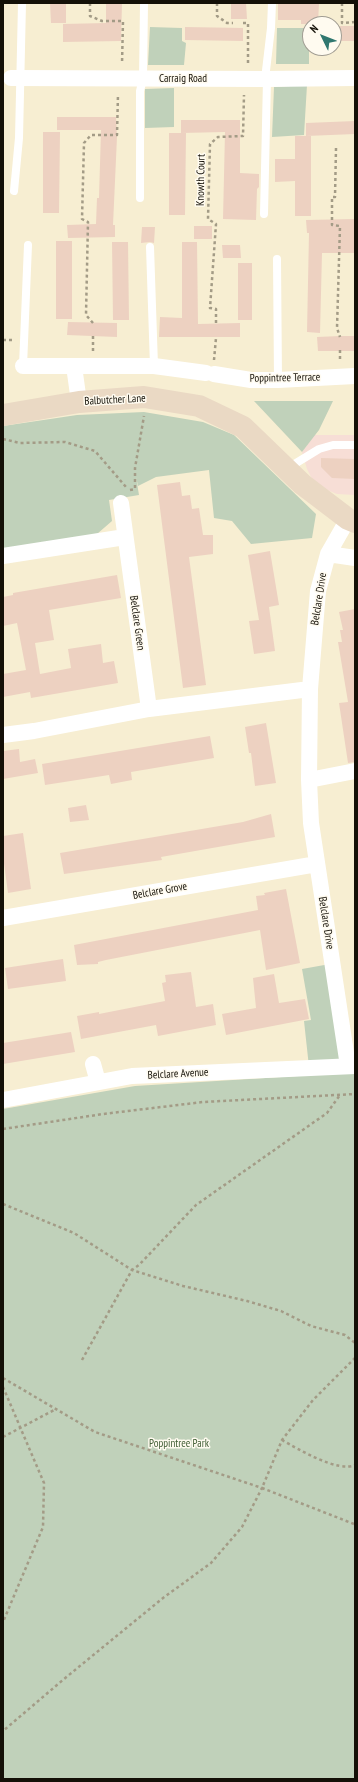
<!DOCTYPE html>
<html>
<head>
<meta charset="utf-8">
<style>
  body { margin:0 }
  #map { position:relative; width:358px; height:1782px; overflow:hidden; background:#f7eed2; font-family:"PT Sans Narrow",sans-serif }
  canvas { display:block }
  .frame { position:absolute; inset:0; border:4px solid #141007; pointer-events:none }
  .north { position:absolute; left:302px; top:16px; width:40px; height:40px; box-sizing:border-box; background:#fffbf0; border:1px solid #a19d93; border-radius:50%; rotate:313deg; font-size:11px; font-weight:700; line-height:16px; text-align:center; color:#141007 }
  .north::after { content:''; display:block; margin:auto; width:14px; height:18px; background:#30776f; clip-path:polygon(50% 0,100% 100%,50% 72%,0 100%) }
</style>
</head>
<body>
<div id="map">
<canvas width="358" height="1782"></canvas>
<div class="frame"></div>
<div class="north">N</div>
</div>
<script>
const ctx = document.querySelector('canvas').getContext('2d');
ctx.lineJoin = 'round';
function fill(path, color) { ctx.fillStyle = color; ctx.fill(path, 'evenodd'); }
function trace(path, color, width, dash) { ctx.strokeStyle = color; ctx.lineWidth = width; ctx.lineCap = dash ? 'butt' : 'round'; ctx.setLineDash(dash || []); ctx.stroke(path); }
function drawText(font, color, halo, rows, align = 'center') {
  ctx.font = font + ' "PT Sans Narrow",sans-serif'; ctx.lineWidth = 3; ctx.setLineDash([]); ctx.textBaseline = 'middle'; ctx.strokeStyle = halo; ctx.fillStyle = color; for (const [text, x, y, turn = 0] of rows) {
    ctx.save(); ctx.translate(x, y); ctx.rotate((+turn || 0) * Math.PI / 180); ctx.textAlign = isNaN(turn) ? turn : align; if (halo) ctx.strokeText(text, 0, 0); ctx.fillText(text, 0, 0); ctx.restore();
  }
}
const commercial = new Path2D(`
  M 314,435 L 355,435 L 355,495 L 337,494 L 315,485 L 307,469 L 302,452 Z`);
const green = new Path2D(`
  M 150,27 L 182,28 L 182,41 L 186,43 L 184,65 L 148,65 Z
  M 277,28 L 304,28 L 304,41 L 309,44 L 309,64 L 276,64 Z
  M 307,85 L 304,135 L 272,137 L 274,87 Z
  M 174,88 L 174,127 L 145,128 L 145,89 Z
  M 254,401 L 333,401 L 319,430 L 302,452 Z
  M 144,412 L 203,422 L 234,435 L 316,514 L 312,538 L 251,544 L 232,521 L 214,518 L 209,470 L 156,477 L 138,486 L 136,477 L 139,495 L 109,500 L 112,521 L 97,534 L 3,549 L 3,426 L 77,415 Z
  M 330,964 L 346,1064 L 309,1067 L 304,1021 L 311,1020 L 302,969 Z
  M 347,1073 L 355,1073 L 355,1779 L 3,1779 L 3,1109 L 135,1086 Z`);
const building = new Path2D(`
  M 50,3 L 66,3 L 66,23 L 51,23 Z
  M 106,3 L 122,3 L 121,41 L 63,42 L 63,24 L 106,23 Z
  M 231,3 L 246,3 L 247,19 L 231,19 Z
  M 278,3 L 319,3 L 318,24 L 301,24 L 301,20 L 278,20 Z
  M 334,26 L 355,26 L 355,41 L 334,41 Z
  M 185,27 L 243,28 L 243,41 L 185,40 Z
  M 57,117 L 116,117 L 117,137 L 113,225 L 115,225 L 115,237 L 68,238 L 67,225 L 96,224 L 97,198 L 99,198 L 101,130 L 57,130 Z
  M 181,120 L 240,120 L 240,173 L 259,174 L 259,187 L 257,189 L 256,220 L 223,219 L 225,132 L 181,133 Z
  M 355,121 L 355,134 L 306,136 L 306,123 Z
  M 43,132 L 60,132 L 59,213 L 43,213 Z
  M 169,133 L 186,133 L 185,215 L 169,215 Z
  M 295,136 L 311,136 L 311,216 L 295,216 L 295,181 L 275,182 L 275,159 L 295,159 Z
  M 355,219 L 355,253 L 322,253 L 320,333 L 307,332 L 309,233 L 307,233 L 306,220 Z
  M 194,226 L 212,226 L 212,239 L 194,239 Z
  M 142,227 L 155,227 L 154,243 L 150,242 L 141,243 Z
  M 56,241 L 72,241 L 72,319 L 56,319 Z
  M 112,242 L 128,242 L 129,320 L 113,320 Z
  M 182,242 L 197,242 L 198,324 L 240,323 L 240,337 L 159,337 L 160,317 L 182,318 Z
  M 222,245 L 240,245 L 241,258 L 223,258 Z
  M 238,263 L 252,263 L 252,320 L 238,320 Z
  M 68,322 L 117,323 L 117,337 L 67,335 Z
  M 340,336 L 355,336 L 355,351 L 318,351 L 317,337 Z
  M 321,458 L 355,459 L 355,479 L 332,478 L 321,467 Z
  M 180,482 L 182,496 L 190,495 L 192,509 L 199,508 L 203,535 L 213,535 L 213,554 L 189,557 L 206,685 L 183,688 L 157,485 Z
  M 270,551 L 279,605 L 269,607 L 275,651 L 254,654 L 249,621 L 259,620 L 248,555 Z
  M 117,575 L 121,598 L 49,610 L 54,640 L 35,643 L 40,674 L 71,668 L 68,649 L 101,644 L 103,663 L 114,661 L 118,683 L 31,698 L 30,692 L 3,697 L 3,674 L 26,670 L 17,623 L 3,626 L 3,597 L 13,595 L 13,593 Z
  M 355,609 L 355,762 L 348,763 L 339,703 L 348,702 L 338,642 L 342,642 L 340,630 L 343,630 L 339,612 Z
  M 266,723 L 276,783 L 255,786 L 251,753 L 249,753 L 245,727 Z
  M 210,736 L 214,758 L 131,772 L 132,780 L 111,784 L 109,775 L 45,785 L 42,764 Z
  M 19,749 L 20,762 L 35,759 L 38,773 L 3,779 L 3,751 Z
  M 86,805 L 89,820 L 70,822 L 68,808 Z
  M 271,814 L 275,837 L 161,857 L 162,860 L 64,874 L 60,853 L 243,822 Z
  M 23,833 L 31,889 L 8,893 L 3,856 L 3,836 Z
  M 286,889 L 300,963 L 266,970 L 260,930 L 106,960 L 98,962 L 98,964 L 77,965 L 74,945 L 258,910 L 256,896 L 265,895 L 264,893 Z
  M 63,959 L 66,981 L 8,989 L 5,968 Z
  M 191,972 L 196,1007 L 213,1004 L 216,1025 L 158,1036 L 156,1025 L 81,1039 L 77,1016 L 99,1012 L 99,1014 L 165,1001 L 162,983 L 166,982 L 165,975 Z
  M 274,974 L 279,1003 L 305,999 L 309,1019 L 226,1035 L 222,1014 L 256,1008 L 253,978 Z
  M 71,1032 L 75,1052 L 3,1064 L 3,1043 Z`);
const path = new Path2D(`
  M 90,3 L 90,16 L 102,21 L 123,21 L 122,64
  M 217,3 L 217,16 L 227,23 L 233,23
  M 342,3 L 342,23 L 355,22
  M 243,23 L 248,23 L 248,63
  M 336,148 L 335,197 L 332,197 L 332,225 L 340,226 L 337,328 L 340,337
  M 93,323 L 86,315 L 88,222 L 82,219 L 84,143 L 91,135 L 117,135 L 118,94
  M 216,323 L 216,309 L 210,308 L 216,224 L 208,219 L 210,144 L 218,137 L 243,136 L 244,95
  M 93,336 L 93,351
  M 3,340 L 12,340
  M 340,350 L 340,362
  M 214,360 L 216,338
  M 3,439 L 20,443 L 65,442 L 95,451 L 126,487
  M 130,490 L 135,489 L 135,468 L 144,416
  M 3,1129 L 103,1114 L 203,1102 L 355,1094
  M 3,1204 L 74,1233 L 132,1270 L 183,1286 L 247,1301 L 281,1311 L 311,1326 L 345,1335 L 355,1343
  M 82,1360 L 132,1270 L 139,1265 L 196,1205 L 327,1113 L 340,1095
  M 3,1378 L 95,1432 L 262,1488 L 242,1527 L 211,1563 L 163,1598 L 64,1679 L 3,1731
  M 3,1387 L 44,1483 L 43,1527 L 3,1622
  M 3,1437 L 56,1409
  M 282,1440 C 298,1449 338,1473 355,1465
  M 354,1524 L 262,1488 L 282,1440 L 313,1400 L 355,1358`);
const lane = new Path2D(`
  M 265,79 L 271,28 L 272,3
  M 14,191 L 19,138 L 22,3
  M 140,198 L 140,91 L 143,79 L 144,3
  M 264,214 L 267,79
  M 150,247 L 154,366
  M 277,259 L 278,380
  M 23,366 L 28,245
  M 288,468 L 319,449 L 333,445 L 355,445`);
const street = new Path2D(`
  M 11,78 L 265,79 L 355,78
  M 23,366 L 154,366 L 206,373
  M 74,366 L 79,402
  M 214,374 L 251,380 L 278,380 L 355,376
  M 121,503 L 149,709
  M 348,519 L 328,554 L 318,591 L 310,689 L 309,780 L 311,823 L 348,1066
  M 328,554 L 355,558
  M 3,556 L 125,537
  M 3,735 L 34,731 L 149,709 L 310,689
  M 309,780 L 355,771
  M 3,918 L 317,864
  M 93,1064 L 98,1082
  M 3,1100 L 132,1076 L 355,1066`);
const secondary = new Path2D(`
  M 3,415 L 79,402 L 144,397 L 199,406 L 243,427 L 302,484 L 348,519 L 355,522`);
const streetNames = [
  ["Carraig Road",183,79],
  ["Knowth Court",201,180,-89],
  ["Poppintree Terrace",285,378,-1],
  ["Balbutcher Lane",115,400,-3],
  ["Belclare Drive",319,599,-81],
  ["Belclare Green",137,623,82],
  ["Belclare Grove",160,891,-10],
  ["Belclare Drive",326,923,81],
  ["Belclare Avenue",178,1074,-3]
];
const parkNames = [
  ["Poppintree Park",179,1444]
];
fill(commercial, '#f7ded6');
fill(green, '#c0d1ba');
fill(building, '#edd1c1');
trace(path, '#a39b86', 2.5, [3, 3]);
trace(lane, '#fff', 8);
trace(street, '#fff', 16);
trace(secondary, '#ead9c4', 22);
drawText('11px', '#141007', '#fffbf0', streetNames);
drawText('11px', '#415e35', '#fffbf0', parkNames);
</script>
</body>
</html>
